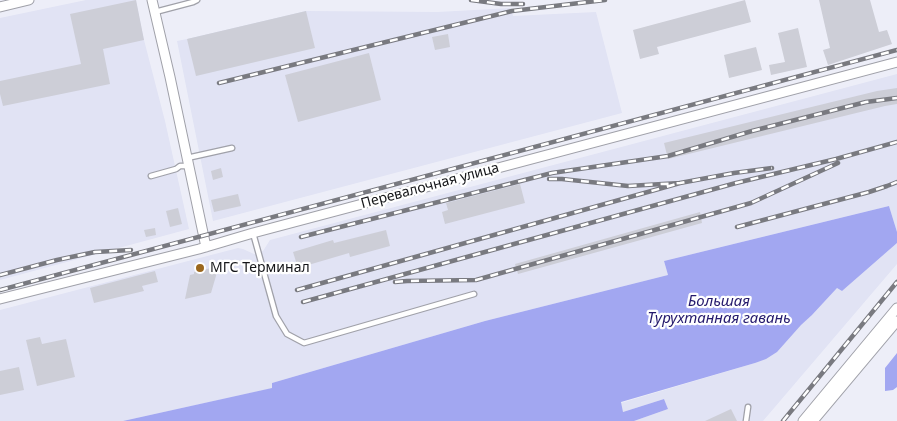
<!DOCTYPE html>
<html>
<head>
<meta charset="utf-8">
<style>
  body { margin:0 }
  canvas { display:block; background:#edeef8 }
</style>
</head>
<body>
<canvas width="897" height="421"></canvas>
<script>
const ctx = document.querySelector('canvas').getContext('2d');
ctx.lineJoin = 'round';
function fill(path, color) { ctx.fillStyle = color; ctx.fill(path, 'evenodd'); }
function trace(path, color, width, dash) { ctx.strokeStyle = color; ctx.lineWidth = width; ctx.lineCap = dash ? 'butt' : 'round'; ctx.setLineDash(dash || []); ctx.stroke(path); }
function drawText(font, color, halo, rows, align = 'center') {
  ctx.font = font + ' "Noto Sans",sans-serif'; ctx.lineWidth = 4.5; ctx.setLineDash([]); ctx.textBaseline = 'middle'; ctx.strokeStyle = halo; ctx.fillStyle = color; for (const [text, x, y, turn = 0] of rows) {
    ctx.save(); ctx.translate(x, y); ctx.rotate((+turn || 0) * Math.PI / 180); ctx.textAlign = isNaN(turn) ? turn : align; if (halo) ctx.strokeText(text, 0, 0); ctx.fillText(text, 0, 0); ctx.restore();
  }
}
const built = new Path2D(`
  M 86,0 L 136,0 L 144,40 L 165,121 L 189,229 L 0,280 L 0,18 Z
  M 511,8 L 513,16 L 596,12 L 622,113 L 213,221 L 177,41 L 187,39 L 306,11 L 438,12 Z
  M 897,74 L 897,232 L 889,206 L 664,261 L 668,275 L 485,321 L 272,383 L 273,388 L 123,421 L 0,421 L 0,310 L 238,248 L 243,249 L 254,254 L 263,251 L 270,240 Z
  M 897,243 L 897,264 L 763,421 L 634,421 L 668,409 L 664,399 L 623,412 L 621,403 L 755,363 L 812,315 L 837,288 L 842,291 Z`);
const water = new Path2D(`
  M 889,206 L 897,232 L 897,243 L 842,291 L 837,288 L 812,315 L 801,325 L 777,352 L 766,359 L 755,363 L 621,402 L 623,412 L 664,399 L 668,409 L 634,421 L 123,421 L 272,388 L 272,383 L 485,321 L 668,275 L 664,261 Z
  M 897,353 L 897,387 L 893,390 L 885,391 L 885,368 Z`);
const building = new Path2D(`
  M 136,0 L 144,40 L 103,49 L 110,84 L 3,106 L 0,94 L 0,81 L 81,64 L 70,14 Z
  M 745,0 L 751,22 L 657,47 L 659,54 L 640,59 L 633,30 Z
  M 819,0 L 870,0 L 879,32 L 887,30 L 892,44 L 828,65 L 823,50 L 830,48 Z
  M 306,11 L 315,48 L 196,76 L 187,39 Z
  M 798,28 L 807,67 L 771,75 L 769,65 L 785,62 L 778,33 Z
  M 448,34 L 450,47 L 435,50 L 432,37 Z
  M 756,47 L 762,70 L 729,78 L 724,55 Z
  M 369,53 L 381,100 L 298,122 L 285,75 Z
  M 897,88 L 897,104 L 885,106 L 668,159 L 664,143 L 877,91 Z
  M 221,168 L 223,177 L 213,180 L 211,171 Z
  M 520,184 L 525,203 L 445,224 L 442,212 L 448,210 L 446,203 Z
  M 238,194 L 241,206 L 214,212 L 211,200 Z
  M 178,208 L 182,224 L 170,227 L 166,211 Z
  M 700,212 L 702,223 L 518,274 L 515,264 Z
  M 155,228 L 156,235 L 146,237 L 144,230 Z
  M 386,230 L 390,246 L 350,257 L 349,253 L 298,268 L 293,252 L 333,240 L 334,243 Z
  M 213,265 L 218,269 L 211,293 L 185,299 L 190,275 L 194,274 L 194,272 L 211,268 Z
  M 155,271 L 158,282 L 142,286 L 144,291 L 94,303 L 90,288 Z
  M 40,337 L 42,344 L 66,339 L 75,377 L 37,386 L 26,340 Z
  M 19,367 L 24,390 L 0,395 L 0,371 Z
  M 731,409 L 737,421 L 705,421 Z`);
const service = new Path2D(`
  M 155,12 L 193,2 L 197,0
  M 187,158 L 232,148
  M 151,176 L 176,169 L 180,166 L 188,166
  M 253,233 L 276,316 L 287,334 L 304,343 L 474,294
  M 746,421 L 748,407`);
const minor = new Path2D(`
  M 152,0 L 170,77 L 206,247
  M 0,7 L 29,0
  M 0,299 L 199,249 L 253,233 L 897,62
  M 803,421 L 897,308
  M 813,421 L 897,321`);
const rail = new Path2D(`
  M 471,0 L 501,4 L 523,4
  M 219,83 L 512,11 L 605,0
  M 549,179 L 562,179 L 628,186 L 680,183 L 734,173 L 772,168
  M 737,227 L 869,192 L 887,186 L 897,182
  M 301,237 L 552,173 L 668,156 L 752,131 L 866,102 L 897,98
  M 0,275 L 57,260 L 95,252 L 131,250
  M 395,282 L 407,281 L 476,280 L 751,203 L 838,163
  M 0,290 L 897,50
  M 297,290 L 680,183
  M 303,302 L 736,183 L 836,159 L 897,142
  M 783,421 L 897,282`);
const markers = [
  [200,268,5,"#9b671e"]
];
const streetNames = [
  ["Перевалочная улица",430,186,-15]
];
const poiNames = [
  ["МГС Терминал",210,268]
];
const waterNames = [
  ["Большая",719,302],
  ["Турухтанная гавань",719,319]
];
fill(built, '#e1e3f4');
fill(water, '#a2a7f1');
fill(building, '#cdced7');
trace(service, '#a0a1a9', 7);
trace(minor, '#a0a1a9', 11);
trace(service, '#fff', 4.5);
trace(minor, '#fff', 9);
trace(rail, '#797a80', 4.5);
trace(rail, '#fff', 2.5, [8]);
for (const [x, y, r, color] of markers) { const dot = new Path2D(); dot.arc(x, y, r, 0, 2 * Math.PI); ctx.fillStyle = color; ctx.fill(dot); trace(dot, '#fff', 2); }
drawText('14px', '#141518', '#fff', streetNames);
drawText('14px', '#141518', '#fff', poiNames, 'left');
drawText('italic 15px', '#24196c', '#fff', waterNames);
</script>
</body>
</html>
